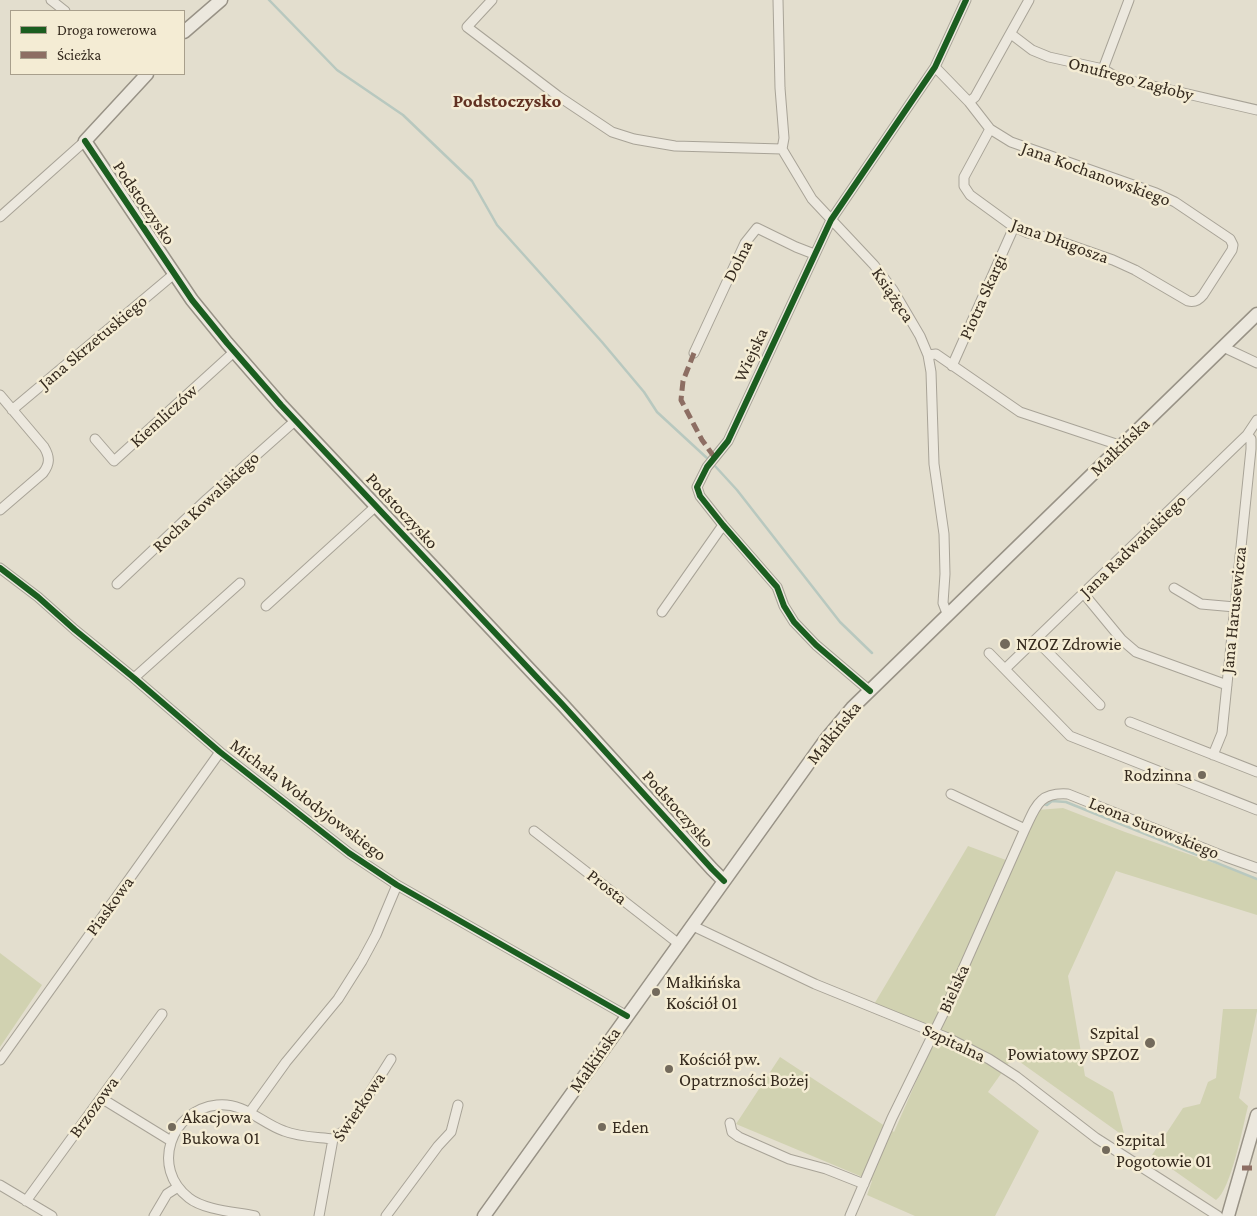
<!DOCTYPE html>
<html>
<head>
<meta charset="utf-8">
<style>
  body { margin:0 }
  #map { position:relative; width:1257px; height:1216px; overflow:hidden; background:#e3dece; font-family:"Crimson Pro",serif }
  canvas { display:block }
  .legend { position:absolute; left:10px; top:10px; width:175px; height:65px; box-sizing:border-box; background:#f4ecd4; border:1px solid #a89f8c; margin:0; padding:6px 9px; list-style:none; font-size:15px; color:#362b1f }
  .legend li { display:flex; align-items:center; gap:10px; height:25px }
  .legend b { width:25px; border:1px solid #a89f8c }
</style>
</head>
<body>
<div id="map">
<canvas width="1257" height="1216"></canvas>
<ul class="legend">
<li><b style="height:6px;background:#1b5e20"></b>Droga rowerowa</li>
<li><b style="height:6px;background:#8d6e63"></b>Ścieżka</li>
</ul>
</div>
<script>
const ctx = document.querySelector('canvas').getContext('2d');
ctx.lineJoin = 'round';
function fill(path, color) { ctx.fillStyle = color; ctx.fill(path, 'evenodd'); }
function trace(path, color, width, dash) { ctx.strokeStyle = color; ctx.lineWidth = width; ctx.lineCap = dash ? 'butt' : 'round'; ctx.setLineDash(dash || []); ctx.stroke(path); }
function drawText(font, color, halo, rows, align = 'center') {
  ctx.font = font + ' "Crimson Pro",serif'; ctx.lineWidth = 5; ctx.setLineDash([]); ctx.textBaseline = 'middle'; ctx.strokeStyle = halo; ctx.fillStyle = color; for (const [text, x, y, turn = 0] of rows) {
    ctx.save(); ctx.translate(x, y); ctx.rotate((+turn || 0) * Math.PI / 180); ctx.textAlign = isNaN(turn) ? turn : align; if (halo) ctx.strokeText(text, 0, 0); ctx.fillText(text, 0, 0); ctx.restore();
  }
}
const green = new Path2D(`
  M 1063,808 L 1125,832 L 1257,878 L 1257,915 L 1116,871 L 1068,976 L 1085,1076 L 1113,1092 L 1125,1137 L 1013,1057 L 988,1092 L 1039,1131 L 995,1216 L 915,1216 L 867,1195 L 872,1181 L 736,1124 L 780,1057 L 894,1132 L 939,1029 L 873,1006 L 968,846 L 1014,863 L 1037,810 Z
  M 0,953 L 42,985 L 0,1047 Z
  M 1223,1009 L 1257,1009 L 1257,1011 L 1239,1098 L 1248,1106 C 1243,1126 1231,1190 1216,1200 L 1152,1155 L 1183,1108 L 1200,1104 L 1208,1082 L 1216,1078 Z`);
const stream = new Path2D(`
  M 269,0 L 337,70 L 403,115 L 472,181 L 497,225 L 602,342 L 644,392 L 657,412 L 708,459
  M 715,466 L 737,490 L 840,622 L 872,653
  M 1044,804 L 1047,805 L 1052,801 L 1066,802 L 1257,879`);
const street = new Path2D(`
  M 51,0 L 65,11
  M 492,0 L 467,27 L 558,96 L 612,132 L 634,139 L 675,146 L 782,149
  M 778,0 L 780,88 L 784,138 L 782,149 L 812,199 L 874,265 L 893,290 L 920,336 L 928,355 L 931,372 L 934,464 L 944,534 L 945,574 L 943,603 L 948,616
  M 1011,34 L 1032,50 L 1049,57 L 1103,69 L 1118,78 L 1257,110
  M 935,67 L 969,102 L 990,129 L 1011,142 L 1156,193 L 1175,202 L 1230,239 L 1233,245 L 1232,250 L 1203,295 C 1199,300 1195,303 1188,301 L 1135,270 L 1113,260 L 1053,239 L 1028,233 L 1014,227 L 970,195 L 964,186 L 964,177 L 990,129
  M 1103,69 L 1129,0
  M 969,102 L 975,97 L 1029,0
  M 0,217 L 85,141
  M 1223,347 L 1257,363
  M 694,353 L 745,243 L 757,228 L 796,247 L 814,254
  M 928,355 L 936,354 L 1020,412 L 1122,446
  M 952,366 L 1014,227
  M 0,395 L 44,447 C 50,457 50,464 43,473 L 0,510
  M 12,410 L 174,274
  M 95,439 L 114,461 L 235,351
  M 0,568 L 38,597 L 75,630 L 134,678 L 220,752 L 349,853 L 397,885 L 627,1016
  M 117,584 L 207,499 L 296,420
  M 1174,588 L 1201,604 L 1235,607
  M 1084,594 L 1122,640 L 1136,652 L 1227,685
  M 266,606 L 376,506
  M 662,612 L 723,525
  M 1036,640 L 1100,705
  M 989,653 L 1070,736 L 1257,810
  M 1005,669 L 1247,435 L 1257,420
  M 134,678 L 240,583
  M 870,691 L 816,645 L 794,622 L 784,606 L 777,587 L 723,525 L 700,496 L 697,487 L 707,467 L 728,441 L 831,220 L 935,67 L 966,0
  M 1130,722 L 1257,772
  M 1213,755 L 1222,733 L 1251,449 L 1251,439 L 1247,435
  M 951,794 L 1025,829
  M 534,831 L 679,944
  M 693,926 L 815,984 L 948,1038 L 989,1059 L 1017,1077 L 1096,1138 L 1218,1216
  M 0,1060 L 220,752
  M 101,1098 L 171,1141
  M 250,1112 L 286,1062 L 338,999 L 362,961 L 376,935 L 397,885
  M 730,1123 L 732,1132 L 739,1137 L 789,1159 L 826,1169 L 864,1184
  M 0,1185 L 52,1216
  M 26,1201 L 162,1014
  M 154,1216 L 167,1194 L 178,1187
  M 255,1216 C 236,1212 204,1210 189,1198 C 150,1168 171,1110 217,1105 C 244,1102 261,1123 284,1131 C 299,1137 317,1137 333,1139
  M 319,1216 L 333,1139 L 346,1129 L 352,1121 L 391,1059
  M 386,1216 L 438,1146 L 451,1132 L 458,1105
  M 850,1216 L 892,1118 L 943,1014 L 1025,829 C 1036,806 1039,792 1068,794 L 1226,857 L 1257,868`);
const secondary = new Path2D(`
  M 184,32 L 221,0
  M 147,74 L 85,141 L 192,300 L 227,343 L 281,405 L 562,704 L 712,869 L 724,881
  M 484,1216 L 826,739 L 852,708 L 1257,314
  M 1228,1216 L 1257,1115`);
const quiet = new Path2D(`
  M 694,353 L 683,381 L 681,400 L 702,440 L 715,458
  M 1242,1168 L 1257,1168`);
const cycleway = new Path2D(`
  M 85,141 L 192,300 L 227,343 L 281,405 L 562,704 L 712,869 L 724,881
  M 0,568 L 38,597 L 75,630 L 134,678 L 220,752 L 349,853 L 397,885 L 627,1016
  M 870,691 L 816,645 L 794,622 L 784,606 L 777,587 L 723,525 L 700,496 L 697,487 L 707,467 L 728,441 L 831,220 L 935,67 L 966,0`);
const markers = [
  [1005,644,6,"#736a5c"],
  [1202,775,5,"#736a5c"],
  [656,992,5,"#736a5c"],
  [1150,1043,6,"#736a5c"],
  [669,1069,5,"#736a5c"],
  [172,1127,5,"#736a5c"],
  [602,1127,5,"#736a5c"],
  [1106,1150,5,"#736a5c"]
];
const streetNames = [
  ["Onufrego Zagłoby",1131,79,15],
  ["Jana Kochanowskiego",1096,174,20],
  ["Podstoczysko",144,203,56],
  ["Jana Długosza",1060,241,20],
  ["Dolna",738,261,-63],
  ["Książęca",893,295,56],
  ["Piotra Skargi",983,297,-66],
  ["Jana Skrzetuskiego",93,342,-40],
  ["Wiejska",751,355,-65],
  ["Kiemliczów",164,416,-42],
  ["Małkińska",1120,447,-44],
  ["Rocha Kowalskiego",206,502,-43],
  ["Podstoczysko",402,511,47],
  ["Jana Radwańskiego",1133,546,-44],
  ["Jana Harusewicza",1234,610,-84],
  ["Małkińska",834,733,-51],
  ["Michała Wołodyjowskiego",308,800,37],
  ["Podstoczysko",678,809,48],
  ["Leona Surowskiego",1154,828,22],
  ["Prosta",607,887,38],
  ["Piaskowa",110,906,-54],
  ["Bielska",954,989,-66],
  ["Szpitalna",954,1043,25],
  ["Małkińska",595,1060,-55],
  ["Brzozowa",94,1107,-54],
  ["Świerkowa",359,1107,-56]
];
const poiNames = [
  ["NZOZ Zdrowie",1016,644],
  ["Rodzinna",1192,775,"right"],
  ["Małkińska",666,982],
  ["Kościół 01",666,1003],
  ["Szpital",1139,1033,"right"],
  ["Powiatowy SPZOZ",1139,1054,"right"],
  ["Kościół pw.",679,1059],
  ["Opatrzności Bożej",679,1080],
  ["Akacjowa",182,1117],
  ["Bukowa 01",182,1138],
  ["Eden",612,1127],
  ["Szpital",1116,1140],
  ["Pogotowie 01",1116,1161]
];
const neighbourhoodNames = [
  ["Podstoczysko",507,101]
];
fill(green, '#d1d2b1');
trace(stream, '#b8c8bf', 2.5);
trace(street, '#a8a397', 11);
trace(secondary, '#989286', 15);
trace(street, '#ece8de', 9);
trace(secondary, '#ece8de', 12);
trace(quiet, '#8d6e63', 5, [10, 5]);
trace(cycleway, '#1b5e20', 6);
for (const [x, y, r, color] of markers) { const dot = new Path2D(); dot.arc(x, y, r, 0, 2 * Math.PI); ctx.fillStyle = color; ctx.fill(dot); trace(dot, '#f4ecd4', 2); }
drawText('18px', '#362b1f', '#f4ecd4', streetNames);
drawText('18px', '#362b1f', '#f4ecd4', poiNames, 'left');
drawText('bold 19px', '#613121', '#f4ecd4', neighbourhoodNames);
</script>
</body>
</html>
